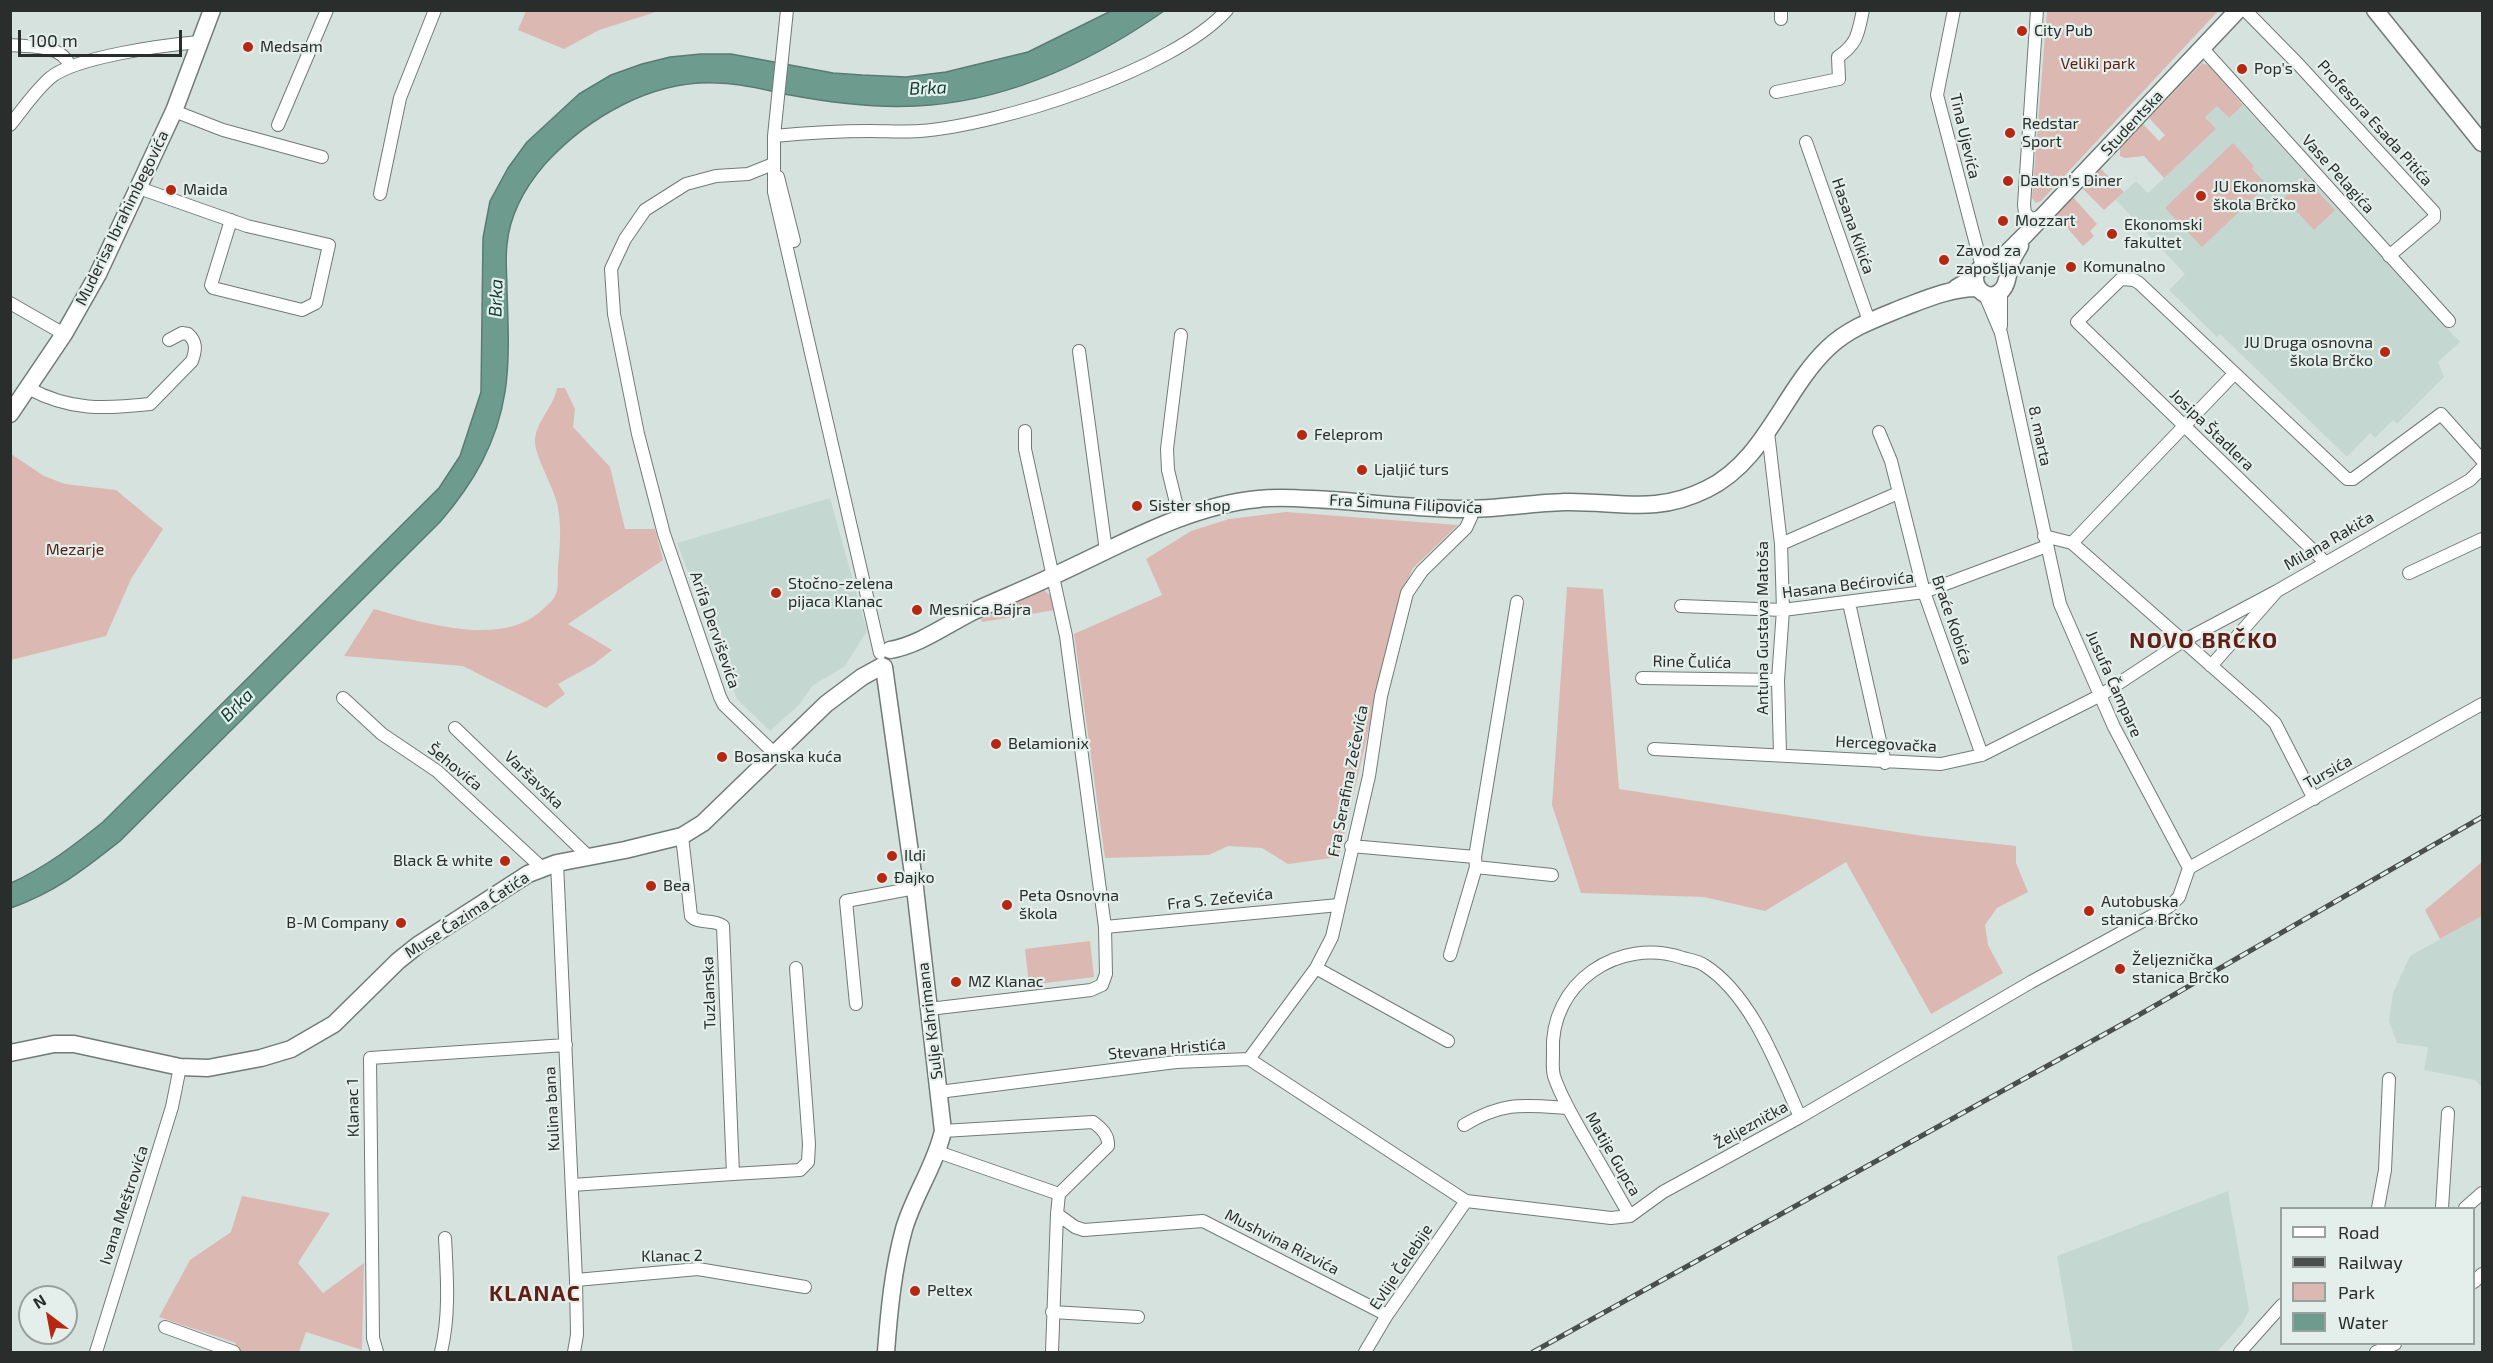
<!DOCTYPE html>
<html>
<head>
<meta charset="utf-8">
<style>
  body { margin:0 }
  #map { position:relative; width:2493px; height:1363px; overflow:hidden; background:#d6e2de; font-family:"Exo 2",sans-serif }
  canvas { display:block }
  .frame { position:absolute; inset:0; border:12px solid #292d2c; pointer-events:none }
  .legend { position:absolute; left:2280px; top:1207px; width:195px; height:138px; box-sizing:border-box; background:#e4efeb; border:2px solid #99a19f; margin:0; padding:8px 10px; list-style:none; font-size:18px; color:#292d2c }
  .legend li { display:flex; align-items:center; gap:12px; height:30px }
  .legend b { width:30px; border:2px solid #99a19f }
  .north { position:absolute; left:18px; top:1285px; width:60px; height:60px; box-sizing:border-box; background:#e4efeb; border:2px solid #99a19f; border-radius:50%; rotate:328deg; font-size:16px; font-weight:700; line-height:24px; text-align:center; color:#292d2c }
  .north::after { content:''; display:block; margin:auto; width:21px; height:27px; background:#b52812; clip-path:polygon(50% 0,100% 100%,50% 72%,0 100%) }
  .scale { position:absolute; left:18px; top:30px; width:164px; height:27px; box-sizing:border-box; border:3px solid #292d2c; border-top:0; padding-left:8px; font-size:18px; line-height:21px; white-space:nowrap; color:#292d2c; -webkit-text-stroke:4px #e4efeb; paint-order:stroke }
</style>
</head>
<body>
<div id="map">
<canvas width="2493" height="1363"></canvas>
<div class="frame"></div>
<ul class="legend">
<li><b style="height:8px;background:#fff"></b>Road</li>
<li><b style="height:8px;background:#494f4d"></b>Railway</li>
<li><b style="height:16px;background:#dbb9b2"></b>Park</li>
<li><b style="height:16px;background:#6d9c8f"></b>Water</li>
</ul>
<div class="north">N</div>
<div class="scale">100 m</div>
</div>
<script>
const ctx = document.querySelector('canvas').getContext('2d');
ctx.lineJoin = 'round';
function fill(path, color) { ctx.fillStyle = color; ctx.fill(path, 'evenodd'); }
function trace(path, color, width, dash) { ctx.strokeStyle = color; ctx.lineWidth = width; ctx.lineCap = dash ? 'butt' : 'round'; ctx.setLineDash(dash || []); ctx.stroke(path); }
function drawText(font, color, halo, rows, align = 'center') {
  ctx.font = font + ' "Exo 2",sans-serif'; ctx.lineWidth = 4.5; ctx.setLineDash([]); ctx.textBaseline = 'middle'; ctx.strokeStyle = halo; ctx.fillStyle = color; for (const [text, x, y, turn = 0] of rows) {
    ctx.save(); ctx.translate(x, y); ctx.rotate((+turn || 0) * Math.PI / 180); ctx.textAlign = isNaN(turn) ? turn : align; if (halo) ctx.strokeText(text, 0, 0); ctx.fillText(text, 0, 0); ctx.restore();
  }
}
const built = new Path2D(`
  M 2217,105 L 2229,118 L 2243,105 L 2460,342 L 2438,362 L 2444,377 L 2397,424 L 2393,420 L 2375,438 L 2370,433 L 2347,457 L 2220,334 L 2217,337 L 2169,290 L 2185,274 L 2116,200 L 2136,181 L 2148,193 L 2216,129 L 2205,117 Z
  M 830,498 L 867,631 L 845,666 L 812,686 L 800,704 L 770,731 L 737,699 L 677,543 Z
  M 2482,916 L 2482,1087 L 2475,1080 L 2424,1070 L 2428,1047 L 2397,1043 L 2389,1021 L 2393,993 L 2410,956 Z
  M 2228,1191 L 2249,1310 L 2242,1324 L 2217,1352 L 2073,1352 L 2057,1256 Z`);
const green = new Path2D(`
  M 526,11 L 526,10 L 659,11 L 599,30 L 564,49 L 518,30 Z
  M 2047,11 L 2218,11 L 2041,201 L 2036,203 L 2032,198 Z
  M 2202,63 L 2210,66 L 2243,105 L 2229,118 L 2217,106 L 2205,117 L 2216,129 L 2164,178 L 2144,156 L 2125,158 L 2120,156 L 2120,147 L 2143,124 L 2159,141 L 2165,135 L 2149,118 Z
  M 2233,143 L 2254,166 L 2252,169 L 2267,185 L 2202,247 L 2165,208 Z
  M 2101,169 L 2124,192 L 2104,210 L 2082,188 Z
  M 2305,178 L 2335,210 L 2314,230 L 2284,198 Z
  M 2073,197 L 2097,224 L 2090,231 L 2094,236 L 2083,246 L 2056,215 Z
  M 557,388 L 565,388 L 575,409 L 573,427 L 610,467 L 625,529 L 655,529 L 663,560 L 568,624 L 612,650 L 594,664 L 558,684 L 565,694 L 546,708 L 463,666 L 344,656 L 374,609 C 421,622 500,648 541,611 C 546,606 553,601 556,594 C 559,586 557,575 558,567 C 560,545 562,525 557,503 C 553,487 536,457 535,443 C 534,423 554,407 557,388 Z
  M 11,454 L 44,476 L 65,484 L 116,490 L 163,529 L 131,579 L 106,636 L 11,660 Z
  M 1286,512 L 1458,525 L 1413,568 L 1405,586 L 1389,642 L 1339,857 L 1288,864 L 1262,848 L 1228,846 L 1209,855 L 1105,858 L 1074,634 L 1162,595 L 1146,559 L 1191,531 L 1229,519 Z
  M 1567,587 L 1603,589 L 1619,789 L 1923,836 L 2016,846 L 2016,863 L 2028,892 L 1997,908 L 1985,925 L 1988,945 L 2003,973 L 1931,1014 L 1846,862 L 1765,911 L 1704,897 L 1581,893 L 1552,805 Z
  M 1044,590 L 1052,597 L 1055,610 L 982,622 L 981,619 Z
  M 2482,862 L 2482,916 L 2440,939 L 2425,910 Z
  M 1090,941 L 1094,977 L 1029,985 L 1025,949 Z
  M 242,1196 L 330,1213 L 298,1263 L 323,1293 L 364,1263 L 362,1350 L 306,1332 L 299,1352 L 232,1352 L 236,1343 L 159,1317 L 190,1260 L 231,1232 Z`);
const water = new Path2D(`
  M 1111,11 L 1164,11 C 1091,62 1006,102 916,106 C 873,108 832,103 790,95 C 765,90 741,83 717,83 C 652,80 588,117 545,164 C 526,186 510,214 507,244 C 505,259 507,276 507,291 C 508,323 510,360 505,392 C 497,443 473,484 440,522 L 120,841 C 82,871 57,891 11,908 L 11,883 C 46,867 73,846 103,822 L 439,488 L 460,456 L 481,392 L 483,238 L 490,201 L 508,168 L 527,142 L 579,94 L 611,75 L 642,64 L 670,57 L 701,54 L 731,54 L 833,73 L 862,75 L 906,77 L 946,72 L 1028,52 Z`);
const street = new Path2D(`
  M 787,10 L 774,136 L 774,192 L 880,653
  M 1954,10 L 1937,95 L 1982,267
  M 2037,10 L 2024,205 L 2025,213 L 2031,219 L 2043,216
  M 2245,10 L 2299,65 L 2434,212 L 2434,218 L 2389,256
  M 1781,19 L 1781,10
  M 10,45 C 32,47 61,44 70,66
  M 2203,49 L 2449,321
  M 1776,92 L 1839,79 L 1838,57 C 1858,43 1858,33 1863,10
  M 174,111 L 223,130 L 322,157
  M 10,125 C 23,109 35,91 50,78 C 74,57 165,45 199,42
  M 278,125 L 327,10
  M 774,136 C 806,133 838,131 870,131 C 887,131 904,132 920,131 C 1000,125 1173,70 1227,10
  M 1806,142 L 1869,321
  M 773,164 L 748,174 L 716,176 L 686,184 L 645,210 L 625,239 L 611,269 L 614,314 L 638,434 L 664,534 L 720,697 L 724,705 L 774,753
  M 778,177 L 794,241
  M 139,188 L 247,226 L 329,245 L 316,303 L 302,310 L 213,288 L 211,285 L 231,220
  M 380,194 L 400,98 L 435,10
  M 2001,292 L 2001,326
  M 10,303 L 64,334
  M 1079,351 L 1106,551
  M 28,388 C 70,411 105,409 150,404 L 192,361 C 196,350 197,342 188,334 L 182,333 L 169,340
  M 1768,432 L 1781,544 L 1783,610 L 1778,680 L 1780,754
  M 1879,432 L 1891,461 L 1924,592 L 1982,755
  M 1180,519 L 1168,470 L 1167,449 L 1181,335
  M 2044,536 L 2072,543 L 2257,706 L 2275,723 L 2314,799
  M 2072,543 L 2234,374
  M 1781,544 L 1898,493
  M 2325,562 L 2077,322 L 2121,279 L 2134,280 L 2139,283 L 2347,479 L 2353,479 L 2441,414 L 2482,460
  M 2409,573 L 2482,539
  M 1849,603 L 1885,763
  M 1681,606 L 1783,610 L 1924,592 L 2047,546
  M 2211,666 L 2277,591 L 2470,480 L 2482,468
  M 1642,678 L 1778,680
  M 343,698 L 382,734 L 437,771 L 541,867
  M 455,728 L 588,856
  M 1654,749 L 1941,764 L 1982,755 L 2101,695 L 2183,641 L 2277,591
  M 682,836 L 691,916 C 699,925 713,918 723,926 L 733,1174 L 800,1170 L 808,1162 L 809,1144 L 796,968
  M 1351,846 L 1475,857
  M 557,863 L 576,1280 L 577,1335 L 574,1352
  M 1476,867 L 1552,875
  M 2189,868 L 2482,704
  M 1105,927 L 1339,905
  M 1450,955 L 1476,867 L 1475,857 L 1517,602
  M 1316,968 L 1448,1041
  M 856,1004 L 846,901 L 915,888
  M 929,1009 L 1091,990 L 1102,985 L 1106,974 L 1105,927 L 1066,636 L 1025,449 L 1025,431
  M 1249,1059 L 1316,968 L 1332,937 L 1369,776 L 1381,696 L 1407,593 L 1422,571 L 1466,528 L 1471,517 L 1470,509
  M 939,1092 L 1176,1062 L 1249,1059 L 1466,1201 L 1611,1218 L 1630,1216 L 1663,1192 L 1800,1117 L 2031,982 L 2170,906 L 2179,897 L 2189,868 L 2114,727 L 2060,604 L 2001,333 L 1985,295
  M 1464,1125 C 1504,1101 1524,1105 1568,1108
  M 943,1131 L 1093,1122 C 1101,1128 1109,1135 1108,1146 L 1059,1194
  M 938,1152 L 1059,1194 L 1057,1214 L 1075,1227 L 1084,1230 L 1203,1221 L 1387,1315
  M 572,1185 L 733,1174
  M 2378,1208 L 2385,1170 L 2389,1079
  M 2442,1208 L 2448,1113
  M 2465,1208 L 2482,1193
  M 1630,1216 C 1614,1188 1598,1160 1582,1133 C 1572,1115 1560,1095 1554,1076 C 1552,1069 1553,1060 1553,1053 C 1549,983 1619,936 1683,958 C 1690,960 1698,961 1704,965 C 1752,995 1778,1068 1800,1117
  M 576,1280 L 698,1269 L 805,1287
  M 2474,1282 L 2482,1274
  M 1052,1312 L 1138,1317
  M 165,1327 L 234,1352
  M 96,1352 L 172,1107 L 180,1067
  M 377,1352 L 373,1338 L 370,1058 L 566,1045
  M 441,1352 C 450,1315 447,1276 445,1238
  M 1052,1352 L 1057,1214
  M 1365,1352 L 1387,1315 L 1466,1201
  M 2240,1352 L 2282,1305
  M 2376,1352 L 2395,1344`);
const secondary = new Path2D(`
  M 2375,10 L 2482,143
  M 1975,278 C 1975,291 1991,303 2002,290 C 2008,284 2008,271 2011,263 C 2013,257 2017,251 2020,246
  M 1956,288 L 1966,282 L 1982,267 L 1992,264 L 2004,256 L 2026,234 L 2238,10
  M 10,414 L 64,334 L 98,274 L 174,111 L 212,10
  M 890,650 C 919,645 946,625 972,612 C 1000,599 1028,588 1055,575 C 1119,546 1186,506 1258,499 C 1281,496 1306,499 1330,500 C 1372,503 1414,508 1457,509 C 1493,510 1529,503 1565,502 C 1619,501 1655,515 1707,489 C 1765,461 1783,391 1828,348 C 1849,328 1875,319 1902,308 C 1926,299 1951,288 1977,288
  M 884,667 L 915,888 L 943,1131 C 935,1166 914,1195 904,1229 C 893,1269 889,1312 886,1352
  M 10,1053 L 54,1044 L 74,1044 L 180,1067 L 208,1068 L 261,1058 L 291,1049 L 334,1024 L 398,961 L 418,945 L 528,874 L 557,863 L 625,850 L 682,836 L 703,823 L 826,704 L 862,677 L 882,666`);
const rail = new Path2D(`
  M 1533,1352 L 2137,1016 L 2482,817`);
const markers = [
  [2022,31,6,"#b52812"],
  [248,47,6,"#b52812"],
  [2242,69,6,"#b52812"],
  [2010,133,6,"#b52812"],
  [2008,181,6,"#b52812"],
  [171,190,6,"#b52812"],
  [2201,196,6,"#b52812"],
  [2003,221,6,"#b52812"],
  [2112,234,6,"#b52812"],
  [1944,260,6,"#b52812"],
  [2071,267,6,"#b52812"],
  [2385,352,6,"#b52812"],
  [1302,435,6,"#b52812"],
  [1362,470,6,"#b52812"],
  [1137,506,6,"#b52812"],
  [776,593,6,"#b52812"],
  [917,610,6,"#b52812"],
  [996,744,6,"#b52812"],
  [722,757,6,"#b52812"],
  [892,856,6,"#b52812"],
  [505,861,6,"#b52812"],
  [882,878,6,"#b52812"],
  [651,886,6,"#b52812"],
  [1007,905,6,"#b52812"],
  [2089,911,6,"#b52812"],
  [401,923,6,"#b52812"],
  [2120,969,6,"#b52812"],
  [956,982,6,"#b52812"],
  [915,1291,6,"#b52812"]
];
const poiNames = [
  ["City Pub",2034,31],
  ["Medsam",260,47],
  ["Pop's",2254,69],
  ["Redstar",2022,124],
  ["Sport",2022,142],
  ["Dalton's Diner",2020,181],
  ["JU Ekonomska",2213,187],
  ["škola Brčko",2213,205],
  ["Maida",183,190],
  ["Mozzart",2015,221],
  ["Ekonomski",2124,225],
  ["fakultet",2124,243],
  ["Zavod za",1956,251],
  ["zapošljavanje",1956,269],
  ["Komunalno",2083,267],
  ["JU Druga osnovna",2373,343,"right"],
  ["škola Brčko",2373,361,"right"],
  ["Feleprom",1314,435],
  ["Ljaljić turs",1374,470],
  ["Sister shop",1149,506],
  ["Stočno-zelena",788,584],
  ["pijaca Klanac",788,602],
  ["Mesnica Bajra",929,610],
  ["Belamionix",1008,744],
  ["Bosanska kuća",734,757],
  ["Ildi",904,856],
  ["Black & white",493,861,"right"],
  ["Đajko",894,878],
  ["Bea",663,886],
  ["Peta Osnovna",1019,896],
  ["škola",1019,914],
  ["Autobuska",2101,902],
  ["stanica Brčko",2101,920],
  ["B-M Company",389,923,"right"],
  ["Željeznička",2132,960],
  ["stanica Brčko",2132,978],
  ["MZ Klanac",968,982],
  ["Peltex",927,1291]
];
const parkNames = [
  ["Veliki park",2098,64],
  ["Mezarje",75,550]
];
const streetNames = [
  ["Studentska",2132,123,-47],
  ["Profesora Esada Pitića",2375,123,48],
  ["Tina Ujevića",1965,136,77],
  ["Vase Pelagića",2338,174,48],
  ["Muderisa Ibrahimbegovića",122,218,-64],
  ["Hasana Kikića",1853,226,71],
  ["Josipa Štadlera",2212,430,44],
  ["8. marta",2040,436,78],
  ["Fra Šimuna Filipovića",1406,504,3],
  ["Milana Rakiča",2329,541,-30],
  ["Hasana Bećirovića",1848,585,-7],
  ["Braće Kobića",1952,620,71],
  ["Antuna Gustava Matoša",1763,628,-90],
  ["Arifa Derviševića",715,630,71],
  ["Rine Čulića",1692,662,1],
  ["Jusufa Čampare",2114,684,66],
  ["Hercegovačka",1886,744,3],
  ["Šehovića",455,767,39],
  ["Tursića",2328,772,-29],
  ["Varšavska",534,780,44],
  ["Fra Serafina Zečevića",1348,781,-79],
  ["Fra S. Zečevića",1220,899,-6],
  ["Muse Ćazima Ćatića",467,915,-33],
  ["Tuzlanska",709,993,-92],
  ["Sulje Kahrimana",930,1021,-97],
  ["Stevana Hristića",1167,1049,-5],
  ["Klanac 1",353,1108,-91],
  ["Kulina bana",552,1109,-93],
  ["Željeznička",1751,1125,-29],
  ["Matije Gupca",1613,1154,60],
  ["Ivana Meštrovića",124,1205,-72],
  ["Mushvina Rizvića",1282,1242,27],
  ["Klanac 2",672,1256,-1],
  ["Evlije Čelebije",1401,1267,-56]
];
const waterNames = [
  ["Brka",928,88,-2],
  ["Brka",496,298,-88],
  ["Brka",237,705,-45]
];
const districtNames = [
  ["NOVO BRČKO",2204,641],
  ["KLANAC",535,1294]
];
fill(built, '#c4d8d1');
fill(green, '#dbb9b2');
fill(water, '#6d9c8f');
trace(water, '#597b71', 1.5);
trace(street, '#707b77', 14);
trace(secondary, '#707b77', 19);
trace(street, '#fff', 12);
trace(secondary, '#fff', 16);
trace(rail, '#494f4d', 5);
trace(rail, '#e4efeb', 3, [9]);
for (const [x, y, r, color] of markers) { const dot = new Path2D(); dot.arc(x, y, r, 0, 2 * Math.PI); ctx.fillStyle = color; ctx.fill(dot); trace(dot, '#e4efeb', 2); }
drawText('16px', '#292d2c', '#e4efeb', poiNames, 'left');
drawText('16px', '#561f15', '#e4efeb', parkNames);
drawText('16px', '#292d2c', '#e4efeb', streetNames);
drawText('italic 18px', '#0f3b31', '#e4efeb', waterNames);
ctx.letterSpacing = '1.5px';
drawText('bold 22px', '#631f15', '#e4efeb', districtNames);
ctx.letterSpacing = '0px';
</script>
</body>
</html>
